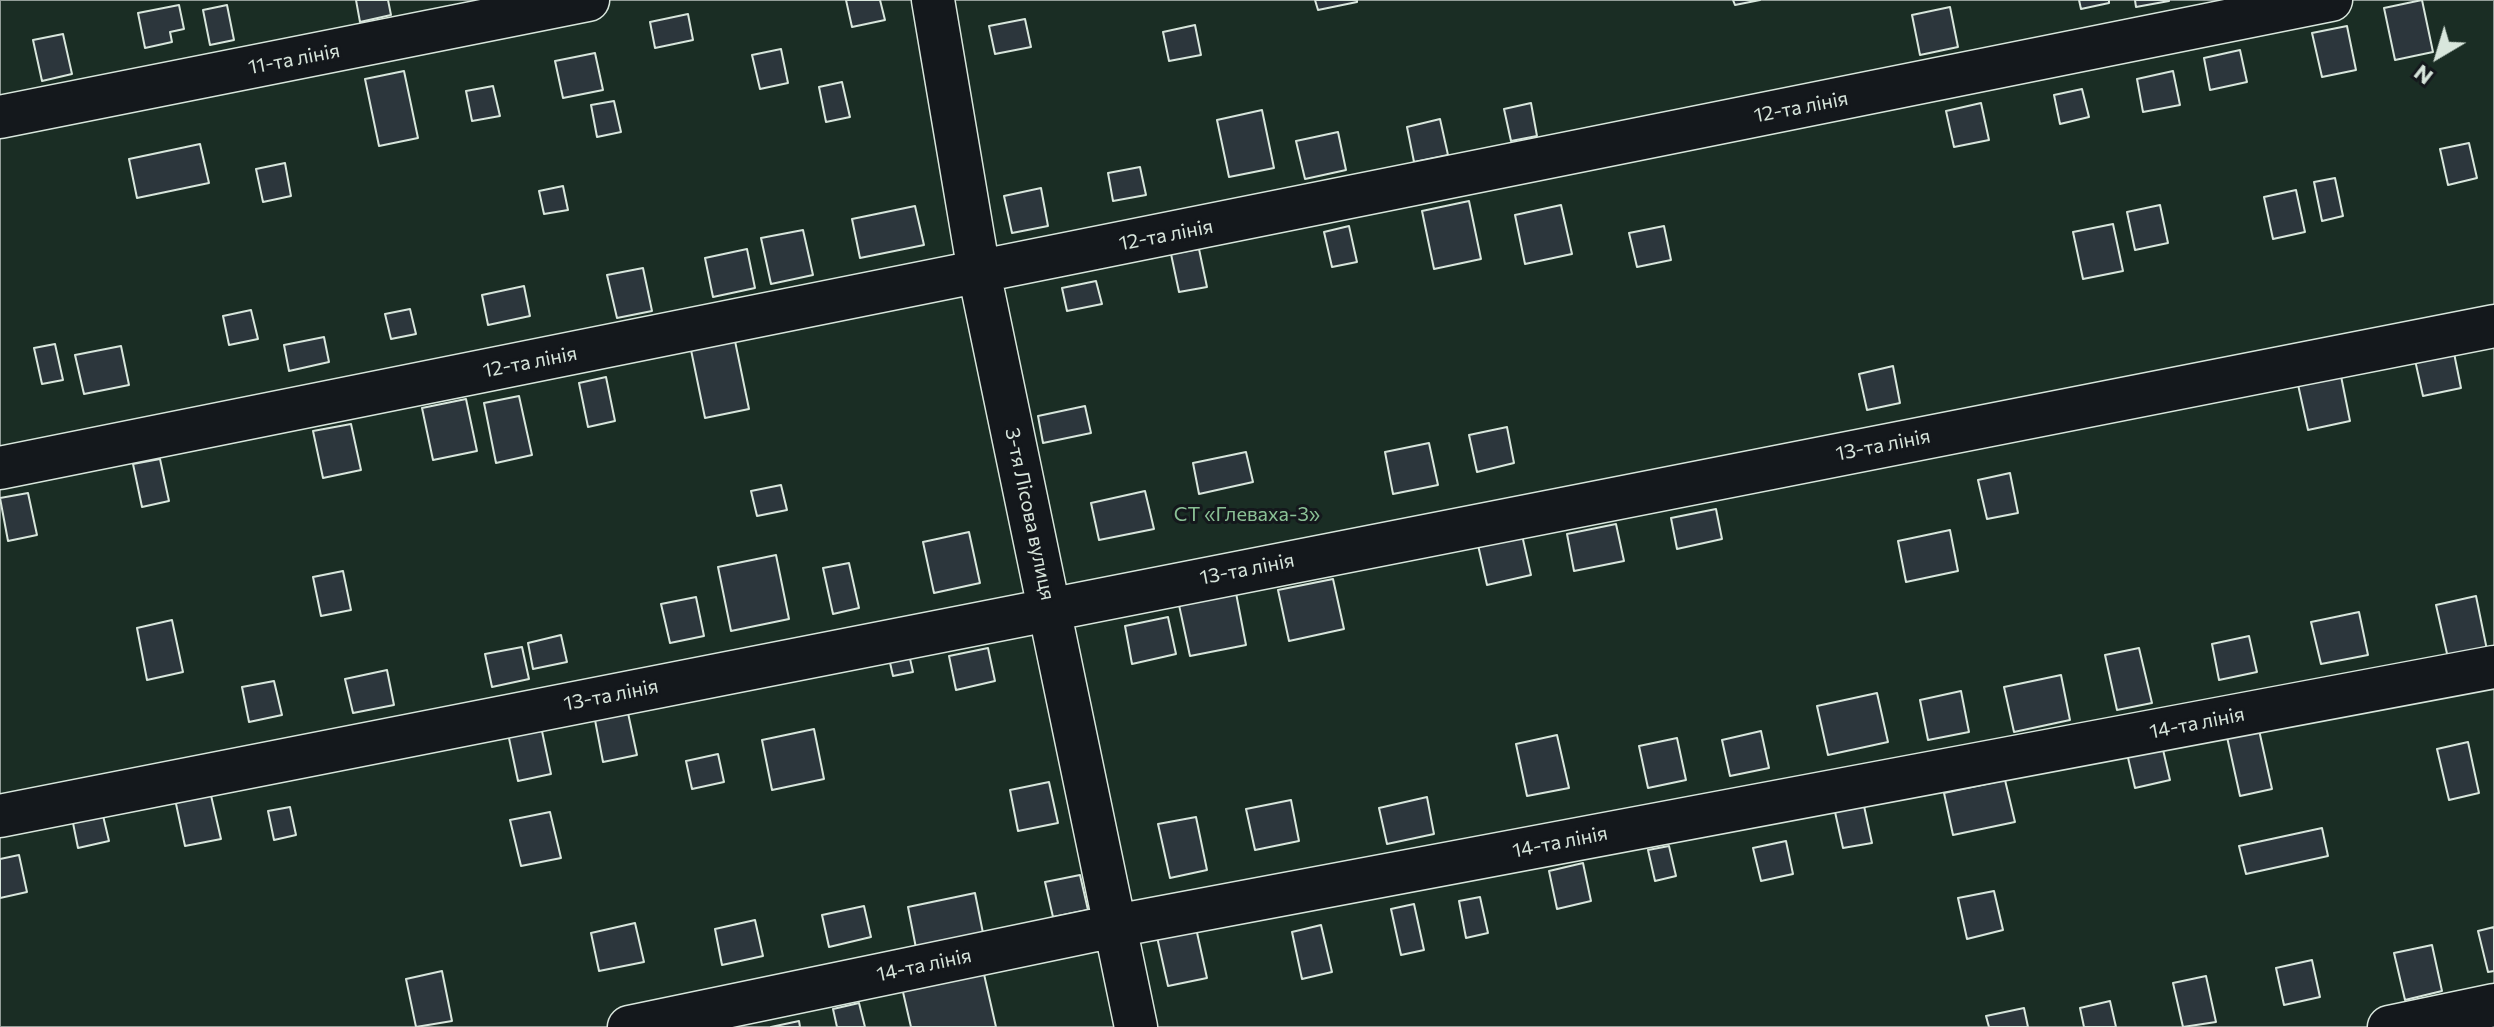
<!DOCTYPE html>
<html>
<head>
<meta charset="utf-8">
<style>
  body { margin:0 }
  #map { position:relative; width:2494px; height:1027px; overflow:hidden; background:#14181c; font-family:Commissioner,sans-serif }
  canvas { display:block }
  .north { position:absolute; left:2398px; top:16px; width:80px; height:80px; -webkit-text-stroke:6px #14181c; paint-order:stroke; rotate:218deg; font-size:22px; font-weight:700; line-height:32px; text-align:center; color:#d8e6dc }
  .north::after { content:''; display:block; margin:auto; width:28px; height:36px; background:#d8e6dc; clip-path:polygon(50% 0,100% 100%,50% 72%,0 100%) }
</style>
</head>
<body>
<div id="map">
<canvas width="2494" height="1027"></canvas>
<div class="north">N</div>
</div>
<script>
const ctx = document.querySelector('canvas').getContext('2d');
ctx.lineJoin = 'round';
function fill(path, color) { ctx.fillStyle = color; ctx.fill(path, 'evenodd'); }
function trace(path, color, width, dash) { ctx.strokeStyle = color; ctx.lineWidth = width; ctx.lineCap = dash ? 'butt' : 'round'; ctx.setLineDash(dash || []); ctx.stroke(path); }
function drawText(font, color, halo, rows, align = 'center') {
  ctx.font = font + ' Commissioner,sans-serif'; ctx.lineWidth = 6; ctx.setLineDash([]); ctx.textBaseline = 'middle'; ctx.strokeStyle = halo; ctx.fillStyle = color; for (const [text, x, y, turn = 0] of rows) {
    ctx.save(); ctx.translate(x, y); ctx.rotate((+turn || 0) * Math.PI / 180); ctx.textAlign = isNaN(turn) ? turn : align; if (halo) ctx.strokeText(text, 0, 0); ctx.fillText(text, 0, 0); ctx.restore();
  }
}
const green = new Path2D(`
  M 0,0 L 2494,0 L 2494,1027 L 0,1027 Z`);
const building = new Path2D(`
  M 356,0 L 388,0 L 391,15 L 360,22 Z
  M 846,0 L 880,0 L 885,20 L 852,27 Z
  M 1315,0 L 1357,0 L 1357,2 L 1318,10 Z
  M 1733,0 L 1760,0 L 1735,5 Z
  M 2079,0 L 2109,0 L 2109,3 L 2081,9 Z
  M 2135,0 L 2169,0 L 2169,1 L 2136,7 Z
  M 2422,0 L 2433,52 L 2395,60 L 2384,8 Z
  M 179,5 L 184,29 L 170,32 L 172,42 L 145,48 L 138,13 Z
  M 227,5 L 234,40 L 210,45 L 203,10 Z
  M 1950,7 L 1958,47 L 1920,55 L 1912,15 Z
  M 688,14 L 693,40 L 655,48 L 650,22 Z
  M 1025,19 L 1031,47 L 995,54 L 989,26 Z
  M 1195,25 L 1201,55 L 1169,61 L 1163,32 Z
  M 2347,26 L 2356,70 L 2322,77 L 2312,33 Z
  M 63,34 L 72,74 L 42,81 L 33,40 Z
  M 781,49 L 788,83 L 760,89 L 752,55 Z
  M 2240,50 L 2247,82 L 2210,90 L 2204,58 Z
  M 595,53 L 603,90 L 563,98 L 555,61 Z
  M 404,71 L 418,138 L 379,146 L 365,79 Z
  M 2173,71 L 2180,105 L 2143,112 L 2137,79 Z
  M 842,82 L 850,117 L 826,122 L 819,87 Z
  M 493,86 L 500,116 L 472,121 L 466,91 Z
  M 2082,89 L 2089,117 L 2060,124 L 2054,95 Z
  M 614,101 L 621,132 L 597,137 L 591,105 Z
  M 1531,103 L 1537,136 L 1511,141 L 1504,109 Z
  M 1981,103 L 1989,140 L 1954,147 L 1946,111 Z
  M 1262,110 L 1274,168 L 1229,177 L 1217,120 Z
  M 1440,119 L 1448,155 L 1414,162 L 1407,127 Z
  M 1338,132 L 1346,170 L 1305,179 L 1296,141 Z
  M 2469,143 L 2477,178 L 2448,185 L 2440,149 Z
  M 200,144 L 209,183 L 137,198 L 129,159 Z
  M 285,163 L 291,196 L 263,202 L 256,169 Z
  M 1140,167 L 1146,195 L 1113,201 L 1108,173 Z
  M 2335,178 L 2343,216 L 2322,221 L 2314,182 Z
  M 563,186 L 568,210 L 544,214 L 539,191 Z
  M 1041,188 L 1048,226 L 1012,233 L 1004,196 Z
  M 2296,190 L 2305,232 L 2273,239 L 2264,197 Z
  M 1469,201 L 1481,259 L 1434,269 L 1422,211 Z
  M 1561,205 L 1572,254 L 1525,264 L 1515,215 Z
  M 2160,205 L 2168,243 L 2135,250 L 2127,212 Z
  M 915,206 L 924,245 L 860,258 L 852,219 Z
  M 2113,224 L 2123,271 L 2083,279 L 2073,232 Z
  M 1349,226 L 1357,262 L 1332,267 L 1324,232 Z
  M 1664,226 L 1671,260 L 1637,267 L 1629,233 Z
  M 803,230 L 813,275 L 771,284 L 761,238 Z
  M 747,249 L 755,288 L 713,297 L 705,258 Z
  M 1199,249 L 1207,287 L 1179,292 L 1171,254 Z
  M 643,268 L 652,311 L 617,318 L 607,275 Z
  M 1096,281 L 1102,304 L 1067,311 L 1062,288 Z
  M 524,286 L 530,316 L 488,325 L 482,295 Z
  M 410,309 L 416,334 L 391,339 L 385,314 Z
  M 251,310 L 258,339 L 229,345 L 223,316 Z
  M 324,337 L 329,362 L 289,371 L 284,345 Z
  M 735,341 L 749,409 L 705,418 L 691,350 Z
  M 2452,343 L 2461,388 L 2423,396 L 2413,351 Z
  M 55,344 L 63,380 L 42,384 L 34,348 Z
  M 121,346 L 129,385 L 84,394 L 75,355 Z
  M 1893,366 L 1900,403 L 1867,410 L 1859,374 Z
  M 2340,371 L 2350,421 L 2308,430 L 2297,380 Z
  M 606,377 L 615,421 L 588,427 L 579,383 Z
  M 519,396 L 532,455 L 496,463 L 484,403 Z
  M 466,399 L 477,451 L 433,460 L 422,408 Z
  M 1085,406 L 1091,433 L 1043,443 L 1038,416 Z
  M 351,424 L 361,470 L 323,478 L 313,431 Z
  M 1507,427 L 1514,463 L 1477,472 L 1469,435 Z
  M 1429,443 L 1438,485 L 1393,494 L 1385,452 Z
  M 1246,452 L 1253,482 L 1199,494 L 1193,463 Z
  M 160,459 L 169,501 L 142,507 L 133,464 Z
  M 2010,473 L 2018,513 L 1987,519 L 1978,480 Z
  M 781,485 L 787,510 L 757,516 L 751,491 Z
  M 1145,491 L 1154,529 L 1099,540 L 1091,503 Z
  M 28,493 L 37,535 L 8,541 L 0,498 Z
  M 1716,509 L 1722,539 L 1677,549 L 1671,518 Z
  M 1616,524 L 1624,561 L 1574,571 L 1567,534 Z
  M 1950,530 L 1958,571 L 1906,582 L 1898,541 Z
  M 969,532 L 980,583 L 934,593 L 923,542 Z
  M 1522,535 L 1531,575 L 1487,585 L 1478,545 Z
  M 776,555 L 789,619 L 731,631 L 718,567 Z
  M 849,563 L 859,608 L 833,614 L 823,568 Z
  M 343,571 L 351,610 L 321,616 L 313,577 Z
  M 1333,579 L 1344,629 L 1289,641 L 1278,590 Z
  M 1236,593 L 1246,645 L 1190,656 L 1179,605 Z
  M 2476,596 L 2487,650 L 2448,658 L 2436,605 Z
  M 696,597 L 704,636 L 670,643 L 661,604 Z
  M 2359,612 L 2368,655 L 2321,664 L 2311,622 Z
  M 1168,617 L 1176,654 L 1132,664 L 1125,626 Z
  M 172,620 L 183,672 L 147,680 L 137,628 Z
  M 561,635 L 567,662 L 533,669 L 528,643 Z
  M 2249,636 L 2257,672 L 2219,680 L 2212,644 Z
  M 906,641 L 913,672 L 893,676 L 886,645 Z
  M 522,647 L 529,679 L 492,687 L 485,654 Z
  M 988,648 L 995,681 L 956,690 L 949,656 Z
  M 2139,648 L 2152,703 L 2117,710 L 2105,655 Z
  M 387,670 L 394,705 L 353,713 L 345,679 Z
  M 2061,675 L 2070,720 L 2014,732 L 2004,687 Z
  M 274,681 L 282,715 L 249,722 L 242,687 Z
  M 1961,691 L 1969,732 L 1928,740 L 1920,700 Z
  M 1877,693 L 1888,742 L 1828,755 L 1817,706 Z
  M 628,713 L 637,755 L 603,762 L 595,720 Z
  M 539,717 L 551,774 L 518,781 L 506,724 Z
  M 814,729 L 824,779 L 772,790 L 762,740 Z
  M 2259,730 L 2272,789 L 2240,796 L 2227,737 Z
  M 1761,731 L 1769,768 L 1730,776 L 1722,740 Z
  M 1557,735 L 1569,788 L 1527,796 L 1516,744 Z
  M 1677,738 L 1686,780 L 1648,788 L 1639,746 Z
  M 2161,741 L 2170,780 L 2135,788 L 2126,749 Z
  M 2468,742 L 2479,793 L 2449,800 L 2437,749 Z
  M 718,754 L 724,782 L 692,789 L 686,761 Z
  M 2005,780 L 2015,822 L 1953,835 L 1944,793 Z
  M 1049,782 L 1058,823 L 1018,831 L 1010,790 Z
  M 210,791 L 221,839 L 185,846 L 175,799 Z
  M 1427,797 L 1434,834 L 1387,844 L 1379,808 Z
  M 1291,800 L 1299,841 L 1255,850 L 1246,809 Z
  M 1864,806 L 1872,843 L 1843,848 L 1835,812 Z
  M 101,807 L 109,841 L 78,848 L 71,813 Z
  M 290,807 L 296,835 L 274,840 L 268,811 Z
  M 550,812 L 561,858 L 521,866 L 510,820 Z
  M 1196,817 L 1207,870 L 1170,878 L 1158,824 Z
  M 2322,828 L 2328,856 L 2246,874 L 2239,846 Z
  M 1786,841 L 1793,874 L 1761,881 L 1753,848 Z
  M 1669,846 L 1676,876 L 1655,881 L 1648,850 Z
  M 19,855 L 27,892 L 0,898 L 0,859 Z
  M 1583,863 L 1591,901 L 1557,909 L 1549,871 Z
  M 1080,875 L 1088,910 L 1053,917 L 1045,882 Z
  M 1994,891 L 2003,930 L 1967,939 L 1958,898 Z
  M 975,893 L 983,933 L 916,948 L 908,907 Z
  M 1480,897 L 1488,933 L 1466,938 L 1459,901 Z
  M 1414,904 L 1424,950 L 1401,955 L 1391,909 Z
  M 864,906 L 871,937 L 829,947 L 822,915 Z
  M 1194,919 L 1207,978 L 1168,986 L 1155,928 Z
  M 755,920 L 763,956 L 722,965 L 715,929 Z
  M 635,923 L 644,962 L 599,971 L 591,933 Z
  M 1321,925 L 1332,972 L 1302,979 L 1292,932 Z
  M 2494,927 L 2494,971 L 2488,972 L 2478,931 Z
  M 2432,945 L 2442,991 L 2405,1000 L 2394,953 Z
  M 2312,960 L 2320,997 L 2284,1005 L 2276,968 Z
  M 981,961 L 996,1027 L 911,1027 L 900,979 Z
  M 442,971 L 452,1021 L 416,1027 L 406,979 Z
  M 2206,976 L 2216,1022 L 2183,1027 L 2173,983 Z
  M 2110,1001 L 2116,1027 L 2084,1027 L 2080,1008 Z
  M 859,1003 L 865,1027 L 837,1027 L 833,1009 Z
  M 2024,1008 L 2028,1027 L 1989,1027 L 1986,1016 Z
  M 799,1021 L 800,1027 L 771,1027 Z`);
const minor = new Path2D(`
  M 933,0 L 979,272 L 1136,1027
  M 0,117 L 588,0
  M 0,468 L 2331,0
  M 0,816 L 2494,326
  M 629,1027 L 1115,926 L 2494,667
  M 2389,1027 L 2494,1005`);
const streetNames = [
  ["11-та лінія",294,59,-11],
  ["12-та лінія",1801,107,-11],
  ["12-та лінія",1166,235,-11],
  ["12-та лінія",530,362,-11],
  ["13-та лінія",1883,445,-11],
  ["3-тя Лісова вулиця",1030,514,78],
  ["13-та лінія",1247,569,-11],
  ["13-та лінія",611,695,-11],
  ["14-та лінія",2197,723,-11],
  ["14-та лінія",1560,842,-11],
  ["14-та лінія",924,965,-12]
];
const parkNames = [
  ["СТ «Глеваха-3»",1247,514]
];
fill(green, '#1a2d24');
trace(green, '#939e99', 2);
fill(building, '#2c363c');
trace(building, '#d8e6dc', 2);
trace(minor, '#d8e6dc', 45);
trace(minor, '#14181c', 42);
drawText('20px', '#d8e6dc', '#14181c', streetNames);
drawText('20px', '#8ac095', '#14181c', parkNames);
</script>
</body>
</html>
